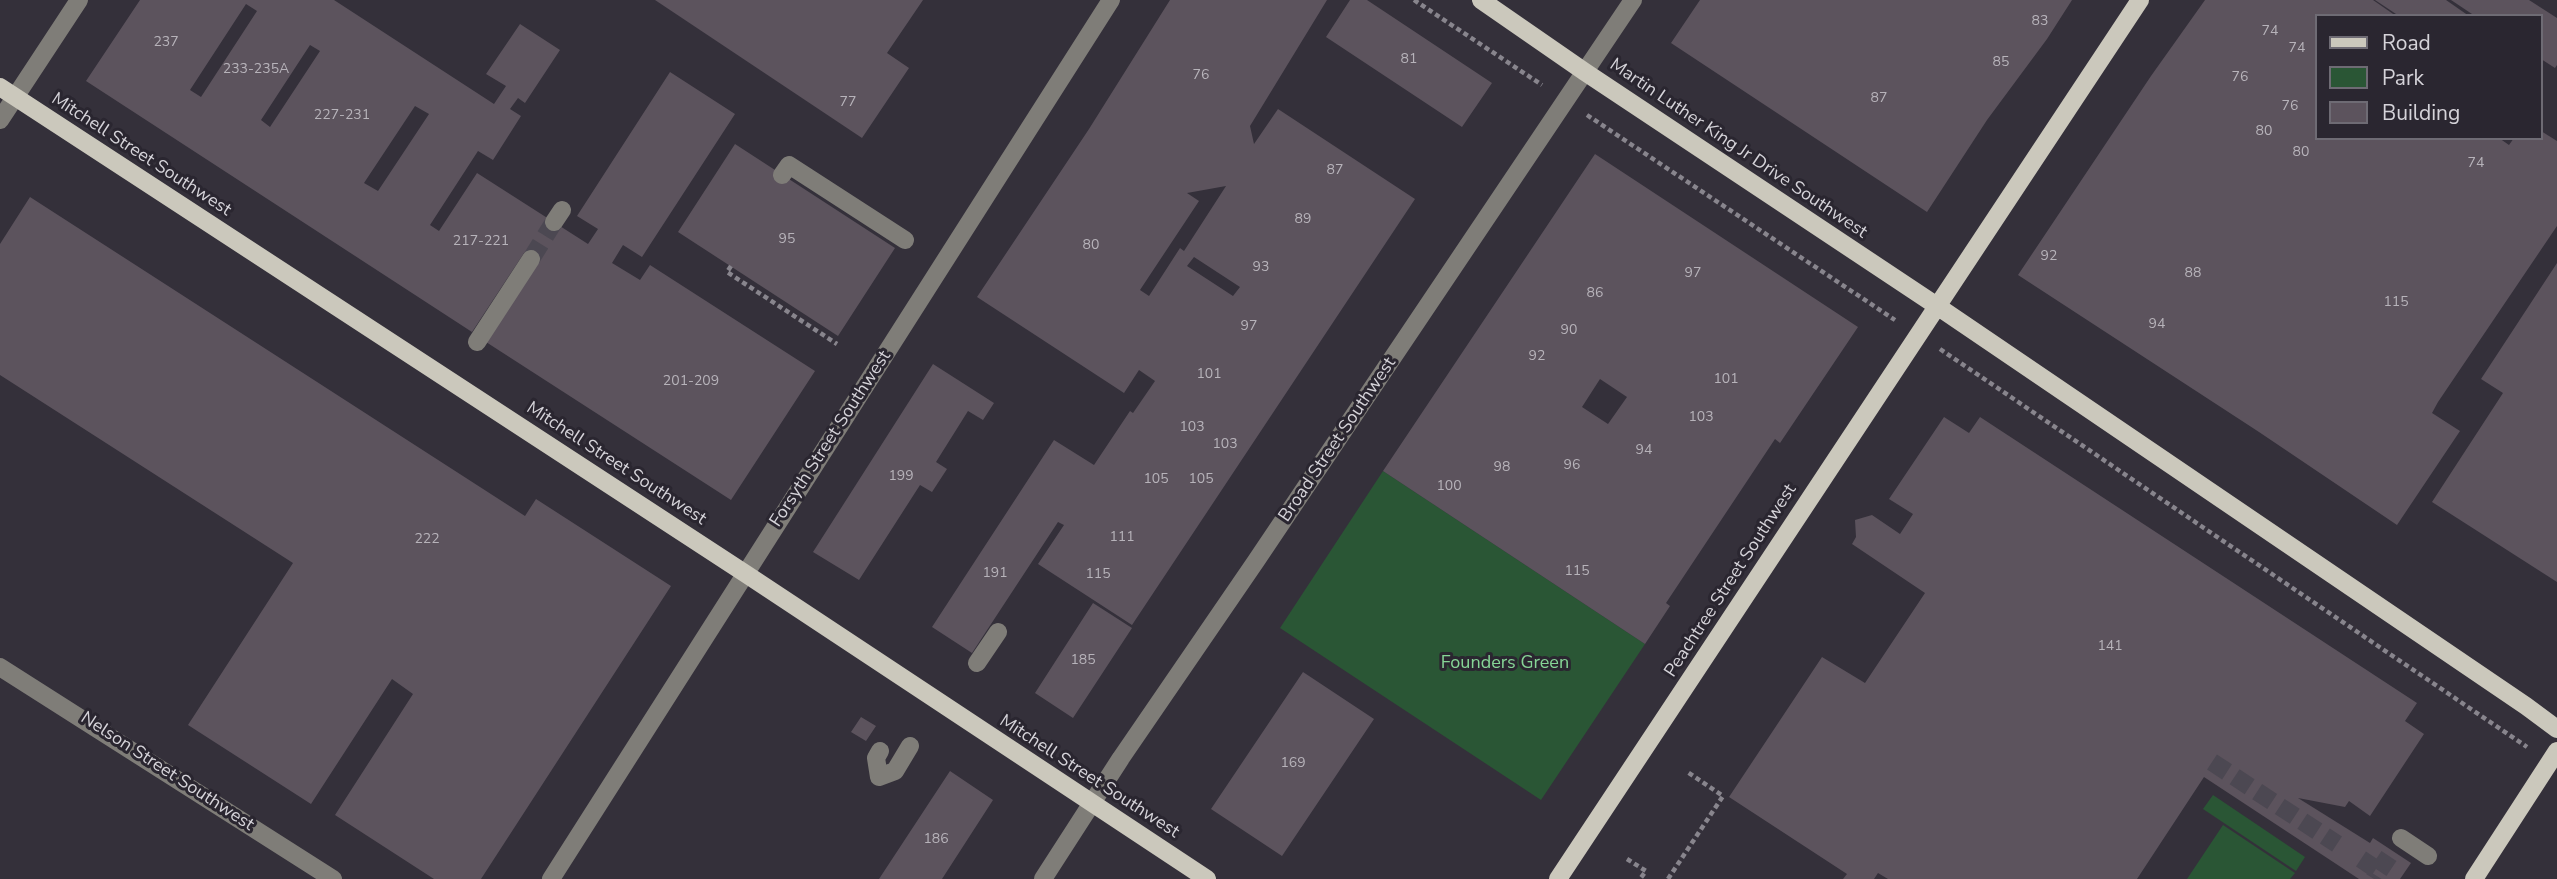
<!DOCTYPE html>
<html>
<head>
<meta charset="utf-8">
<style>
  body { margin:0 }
  #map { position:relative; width:2557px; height:879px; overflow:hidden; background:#34303a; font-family:"Nunito Sans",sans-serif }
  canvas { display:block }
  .legend { position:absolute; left:2315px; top:14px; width:228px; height:126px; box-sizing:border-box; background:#2a2630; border:2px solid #6e6b74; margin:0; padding:9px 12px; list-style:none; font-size:21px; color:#d5d3d9 }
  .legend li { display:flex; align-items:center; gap:14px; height:35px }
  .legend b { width:35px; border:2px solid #6e6b74 }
</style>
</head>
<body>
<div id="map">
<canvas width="2557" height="879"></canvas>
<ul class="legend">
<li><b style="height:9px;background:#cbc8bc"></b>Road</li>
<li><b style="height:19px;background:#2a5635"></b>Park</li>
<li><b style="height:19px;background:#5c535d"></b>Building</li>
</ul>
</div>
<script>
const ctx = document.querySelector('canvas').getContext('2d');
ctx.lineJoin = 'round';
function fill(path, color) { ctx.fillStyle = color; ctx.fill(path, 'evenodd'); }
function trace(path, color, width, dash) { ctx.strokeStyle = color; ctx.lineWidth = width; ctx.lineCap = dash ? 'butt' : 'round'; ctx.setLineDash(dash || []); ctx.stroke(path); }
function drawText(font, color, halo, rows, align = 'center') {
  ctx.font = font + ' "Nunito Sans",sans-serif'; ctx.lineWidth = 6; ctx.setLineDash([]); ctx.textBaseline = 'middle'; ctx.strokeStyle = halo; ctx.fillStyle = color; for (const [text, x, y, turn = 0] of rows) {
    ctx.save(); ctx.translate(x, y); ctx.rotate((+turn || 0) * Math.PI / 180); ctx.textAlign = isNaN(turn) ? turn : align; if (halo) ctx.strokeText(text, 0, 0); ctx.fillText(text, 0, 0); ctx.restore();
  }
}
const green = new Path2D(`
  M 1383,471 L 1645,644 L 1541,800 L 1280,628 Z
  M 2213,795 L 2305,857 L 2296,871 L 2203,809 Z
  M 2223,825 L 2295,873 L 2290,879 L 2187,879 Z`);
const building = new Path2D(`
  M 140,0 L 334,0 L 494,104 L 506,86 L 486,74 L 520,24 L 560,50 L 525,103 L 518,98 L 510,109 L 521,116 L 493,160 L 478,151 L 430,225 L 439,231 L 477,173 L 588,244 L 598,229 L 577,216 L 670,72 L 735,114 L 642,257 L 623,245 L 612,263 L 640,280 L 650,265 L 815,371 L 731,500 L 486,342 L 538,263 L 524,253 L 472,332 L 86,81 ZM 246,4 L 257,11 L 201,97 L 190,90 ZM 310,45 L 320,51 L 270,127 L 261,120 ZM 415,106 L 429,114 L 378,191 L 364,183 Z
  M 655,0 L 923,0 L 887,53 L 909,68 L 862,138 Z
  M 1170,0 L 1327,0 L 1250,126 L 1254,144 L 1278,109 L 1415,199 L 1132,625 L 1038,564 L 1064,525 L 1058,522 L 972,653 L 932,627 L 1054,440 L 1094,465 L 1130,411 L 1133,413 L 1155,381 L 1139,370 L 1124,393 L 977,297 L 1089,129 ZM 1226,186 L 1184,251 L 1180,248 L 1149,296 L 1140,290 L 1199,201 L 1187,193 ZM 1194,257 L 1240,287 L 1233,296 L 1187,266 Z
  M 1350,0 L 1367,0 L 1492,83 L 1462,127 L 1326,37 Z
  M 1700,0 L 2072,0 L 2047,39 L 1987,120 L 1927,212 L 1671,43 Z
  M 2205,0 L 2373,0 L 2396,16 L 2317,16 L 2317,138 L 2499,138 L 2509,145 L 2514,138 L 2541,138 L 2541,131 L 2557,141 L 2557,226 L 2438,402 L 2432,413 L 2460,431 L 2397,525 L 2259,432 L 2018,275 L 2151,76 Z
  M 2375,0 L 2446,0 L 2469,16 L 2399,16 Z
  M 2451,0 L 2529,0 L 2557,18 L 2557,65 L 2555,68 L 2541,59 L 2541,16 L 2475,16 Z
  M 735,144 L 895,248 L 838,336 L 678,232 Z
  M 1595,154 L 1858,327 L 1780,443 L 1775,439 L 1666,603 L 1670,606 L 1645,644 L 1383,471 ZM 1600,379 L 1627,397 L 1608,424 L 1582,407 Z
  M 30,197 L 525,516 L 536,499 L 671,586 L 481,879 L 434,879 L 335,815 L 413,694 L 392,679 L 311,804 L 188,725 L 293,563 L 0,375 L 0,244 Z
  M 2557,263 L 2557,582 L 2432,502 L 2503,393 L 2481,379 Z
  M 933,364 L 994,403 L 983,420 L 968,411 L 936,462 L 947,469 L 932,492 L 920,485 L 859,580 L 813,552 Z
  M 1944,417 L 1969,433 L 1980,417 L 2417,703 L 2405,721 L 2424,734 L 2370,816 L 2349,801 L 2345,807 L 2298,798 L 2370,843 L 2373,838 L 2411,863 L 2400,879 L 2359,879 L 2204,777 L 2137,879 L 1888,879 L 1878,873 L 1874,879 L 1843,879 L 1847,874 L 1729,797 L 1822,657 L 1865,683 L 1925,593 L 1852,544 L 1856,537 L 1855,520 L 1872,515 L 1900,534 L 1913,514 L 1889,499 Z
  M 1093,603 L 1132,628 L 1073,718 L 1035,693 Z
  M 1303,672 L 1374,719 L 1282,856 L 1211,809 Z
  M 861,717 L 876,726 L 866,741 L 851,732 Z
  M 950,771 L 993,800 L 942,879 L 879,879 Z`);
const minorTunnel = new Path2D(`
  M 531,259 L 554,222
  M 2212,762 L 2337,844
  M 2361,859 L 2379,871 L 2374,879
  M 2379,871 L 2393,850`);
const path = new Path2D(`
  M 1414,0 L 1542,85
  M 1587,115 L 1895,320
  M 731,266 L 727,272 L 837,344
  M 1940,349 L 2527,747
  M 1627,859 L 1646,871 L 1640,879
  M 1668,879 L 1723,796 L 1686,771`);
const minor = new Path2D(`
  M 0,120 L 79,0
  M 782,175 L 789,165 L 905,240
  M 554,222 L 562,210
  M 477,342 L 531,259
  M 977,663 L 998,632
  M 0,667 L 333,879
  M 880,751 L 876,758 L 879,777 L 895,771 L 910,746
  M 2401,838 L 2428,856
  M 551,879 L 1111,0
  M 1043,879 L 1121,758 L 1256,561 L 1633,0`);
const major = new Path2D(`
  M 1481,0 L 1585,72 L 1937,306 L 2526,706 L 2557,729
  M 0,87 L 746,574 L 1207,879
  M 1558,879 L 2140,0
  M 2474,879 L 2557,751`);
const numberNames = [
  ["83",2040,22],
  ["74",2270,32],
  ["237",166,43],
  ["74",2297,49],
  ["81",1409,60],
  ["85",2001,63],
  ["233-235A",256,70],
  ["76",1201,76],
  ["76",2240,78],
  ["87",1879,99],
  ["77",848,103],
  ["76",2290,107],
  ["227-231",342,116],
  ["80",2264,132],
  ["80",2301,153],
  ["74",2476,164],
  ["87",1335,171],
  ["89",1303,220],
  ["95",787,240],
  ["217-221",481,242],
  ["80",1091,246],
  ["92",2049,257],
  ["93",1261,268],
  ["97",1693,274],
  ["88",2193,274],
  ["86",1595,294],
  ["115",2396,303],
  ["94",2157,325],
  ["97",1249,327],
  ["90",1569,331],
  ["92",1537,357],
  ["101",1209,375],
  ["101",1726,380],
  ["201-209",691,382],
  ["103",1701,418],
  ["103",1192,428],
  ["103",1225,445],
  ["94",1644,451],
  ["96",1572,466],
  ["98",1502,468],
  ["199",901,477],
  ["105",1156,480],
  ["105",1201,480],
  ["100",1449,487],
  ["111",1122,538],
  ["222",427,540],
  ["115",1577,572],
  ["191",995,574],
  ["115",1098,575],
  ["141",2110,647],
  ["185",1083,661],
  ["169",1293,764],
  ["186",936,840]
];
const streetNames = [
  ["Martin Luther King Jr Drive Southwest",1738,149,34],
  ["Mitchell Street Southwest",141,155,33],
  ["Forsyth Street Southwest",831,439,-57],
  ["Broad Street Southwest",1338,440,-56],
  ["Mitchell Street Southwest",616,464,33],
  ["Peachtree Street Southwest",1731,581,-57],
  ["Nelson Street Southwest",167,772,33],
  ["Mitchell Street Southwest",1089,777,33]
];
const parkNames = [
  ["Founders Green",1505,664]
];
fill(green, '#2a5635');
fill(building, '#5c535d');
trace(minorTunnel, '#4c4852', 18, [18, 9]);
trace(path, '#88858d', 4.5, [5, 3.5]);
trace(minor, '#7f7d78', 18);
trace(major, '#cbc8bc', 18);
drawText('14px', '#b7b3ba', null, numberNames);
drawText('18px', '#d5d3d9', '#2a2630', streetNames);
drawText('18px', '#86d596', '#2a2630', parkNames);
</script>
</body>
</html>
